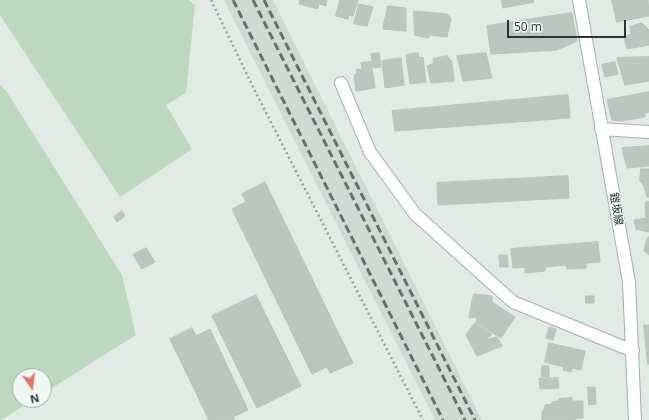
<!DOCTYPE html>
<html>
<head>
<meta charset="utf-8">
<style>
  body { margin:0 }
  #map { position:relative; width:649px; height:420px; overflow:hidden; background:#e1eae5; font-family:"Open Sans",sans-serif }
  canvas { display:block }
  .north { position:absolute; left:12px; top:368px; width:40px; height:40px; box-sizing:border-box; background:#f1f7f3; border:1px solid #9faba5; border-radius:50%; rotate:166deg; font-size:11px; font-weight:700; line-height:16px; text-align:center; color:#233931 }
  .north::after { content:''; display:block; margin:auto; width:14px; height:18px; background:#e47665; clip-path:polygon(50% 0,100% 100%,50% 72%,0 100%) }
  .scale { position:absolute; left:507px; top:20px; width:119px; height:18px; box-sizing:border-box; border:2px solid #233931; border-top:0; padding-left:5px; font-size:12px; line-height:14px; white-space:nowrap; color:#233931; -webkit-text-stroke:3px #f1f7f3; paint-order:stroke }
</style>
</head>
<body>
<div id="map">
<canvas width="649" height="420"></canvas>
<div class="north">N</div>
<div class="scale">50 m</div>
</div>
<script>
const ctx = document.querySelector('canvas').getContext('2d');
ctx.lineJoin = 'round';
function fill(path, color) { ctx.fillStyle = color; ctx.fill(path, 'evenodd'); }
function trace(path, color, width, dash) { ctx.strokeStyle = color; ctx.lineWidth = width; ctx.lineCap = dash ? 'butt' : 'round'; ctx.setLineDash(dash || []); ctx.stroke(path); }
function drawText(font, color, halo, rows, align = 'center') {
  ctx.font = font + ' "Open Sans","Noto Sans JP",sans-serif'; ctx.lineWidth = 3; ctx.setLineDash([]); ctx.textBaseline = 'middle'; ctx.strokeStyle = halo; ctx.fillStyle = color; for (const [text, x, y, turn = 0] of rows) {
    ctx.save(); ctx.translate(x, y); ctx.rotate((+turn || 0) * Math.PI / 180); ctx.textAlign = isNaN(turn) ? turn : align; if (halo) ctx.strokeText(text, 0, 0); ctx.fillText(text, 0, 0); ctx.restore();
  }
}
const built = new Path2D(`
  M 224,0 L 273,0 L 482,420 L 435,420 Z`);
const green = new Path2D(`
  M 0,0 L 189,0 L 195,5 L 186,93 L 166,105 L 192,149 L 120,197 L 0,15 Z
  M 0,85 L 7,92 L 122,275 L 136,335 L 44,393 L 44,376 L 20,376 L 20,400 L 33,400 L 1,420 L 0,420 Z`);
const building = new Path2D(`
  M 299,0 L 327,0 L 326,6 L 319,4 L 318,9 L 299,4 L 300,0 Z
  M 340,0 L 358,0 L 353,16 L 349,15 L 348,19 L 336,16 Z
  M 502,0 L 533,0 L 534,2 L 503,8 Z
  M 612,0 L 648,0 L 649,16 L 617,22 Z
  M 359,4 L 373,7 L 367,26 L 354,24 Z
  M 388,6 L 406,8 L 406,31 L 383,29 Z
  M 414,11 L 447,14 L 451,18 L 447,37 L 430,35 L 428,38 L 415,35 Z
  M 572,13 L 577,41 L 557,50 L 491,54 L 487,26 Z
  M 642,23 L 649,30 L 649,45 L 627,49 L 624,37 L 631,34 L 630,27 Z
  M 379,53 L 381,67 L 373,68 L 371,54 Z
  M 418,53 L 419,58 L 423,57 L 426,82 L 410,84 L 406,55 Z
  M 486,53 L 492,78 L 463,81 L 457,56 Z
  M 447,56 L 452,62 L 454,81 L 431,83 L 427,66 L 434,63 L 433,59 Z
  M 649,57 L 649,81 L 625,85 L 617,58 Z
  M 401,58 L 404,85 L 385,88 L 382,61 Z
  M 371,62 L 375,88 L 356,91 L 354,75 L 357,74 L 356,70 L 362,69 L 361,63 Z
  M 615,62 L 618,74 L 605,77 L 602,65 Z
  M 649,92 L 649,112 L 645,113 L 645,117 L 621,121 L 612,120 L 607,100 Z
  M 568,95 L 570,118 L 395,131 L 392,111 Z
  M 649,146 L 649,166 L 627,168 L 622,148 Z
  M 641,169 L 649,169 L 649,197 L 647,197 L 644,186 L 640,181 Z
  M 568,176 L 569,198 L 438,205 L 437,183 Z
  M 265,182 L 353,363 L 330,373 L 327,367 L 312,374 L 232,209 L 246,202 L 242,194 Z
  M 649,202 L 649,232 L 636,229 L 634,220 L 646,218 L 645,203 Z
  M 122,211 L 125,216 L 117,222 L 114,217 Z
  M 648,237 L 649,237 L 649,255 L 644,251 Z
  M 598,242 L 600,262 L 586,263 L 586,268 L 567,269 L 566,265 L 545,267 L 545,271 L 525,273 L 525,267 L 513,268 L 511,249 Z
  M 146,248 L 155,262 L 142,269 L 133,255 Z
  M 499,255 L 507,255 L 508,267 L 500,267 Z
  M 474,294 L 492,296 L 492,302 L 515,317 L 501,338 L 476,322 L 477,318 L 469,317 Z
  M 256,295 L 301,386 L 257,408 L 212,316 Z
  M 586,296 L 594,296 L 594,303 L 586,303 Z
  M 475,323 L 492,334 L 485,340 L 497,337 L 502,346 L 477,356 L 466,335 Z
  M 644,325 L 649,325 L 649,364 L 648,364 Z
  M 550,327 L 556,329 L 553,340 L 546,338 Z
  M 192,328 L 196,336 L 210,329 L 248,410 L 233,417 L 235,420 L 209,420 L 170,339 Z
  M 549,343 L 585,351 L 581,370 L 572,368 L 571,372 L 563,370 L 564,367 L 545,362 Z
  M 542,366 L 549,366 L 549,377 L 542,377 Z
  M 558,378 L 559,388 L 540,389 L 539,379 Z
  M 588,387 L 595,387 L 596,404 L 589,405 Z
  M 572,398 L 572,401 L 583,401 L 583,418 L 574,419 L 574,420 L 542,420 L 542,411 L 544,411 L 545,405 L 552,404 L 552,402 L 559,401 L 559,399 Z`);
const path = new Path2D(`
  M 211,0 L 254,89 L 423,420`);
const minor = new Path2D(`
  M 579,0 L 629,282 L 635,420
  M 341,83 L 370,152 L 415,214 L 513,302 L 633,351
  M 601,129 L 649,132`);
const rail = new Path2D(`
  M 233,0 L 443,420
  M 253,0 L 465,420
  M 264,0 L 475,420`);
const streetNames = [
  ["鎧坂線",616,209,80]
];
fill(built, '#cfdad4');
fill(green, '#bcd9c0');
fill(building, '#bac7c1');
trace(building, '#b4c3bb', 1);
trace(minor, '#a4b1ab', 14);
trace(path, '#85ab9a', 2.5, [2, 3]);
trace(minor, '#fff', 12);
trace(rail, '#5e756c', 3, [8, 4]);
drawText('11px', '#233931', '#f1f7f3', streetNames);
</script>
</body>
</html>
